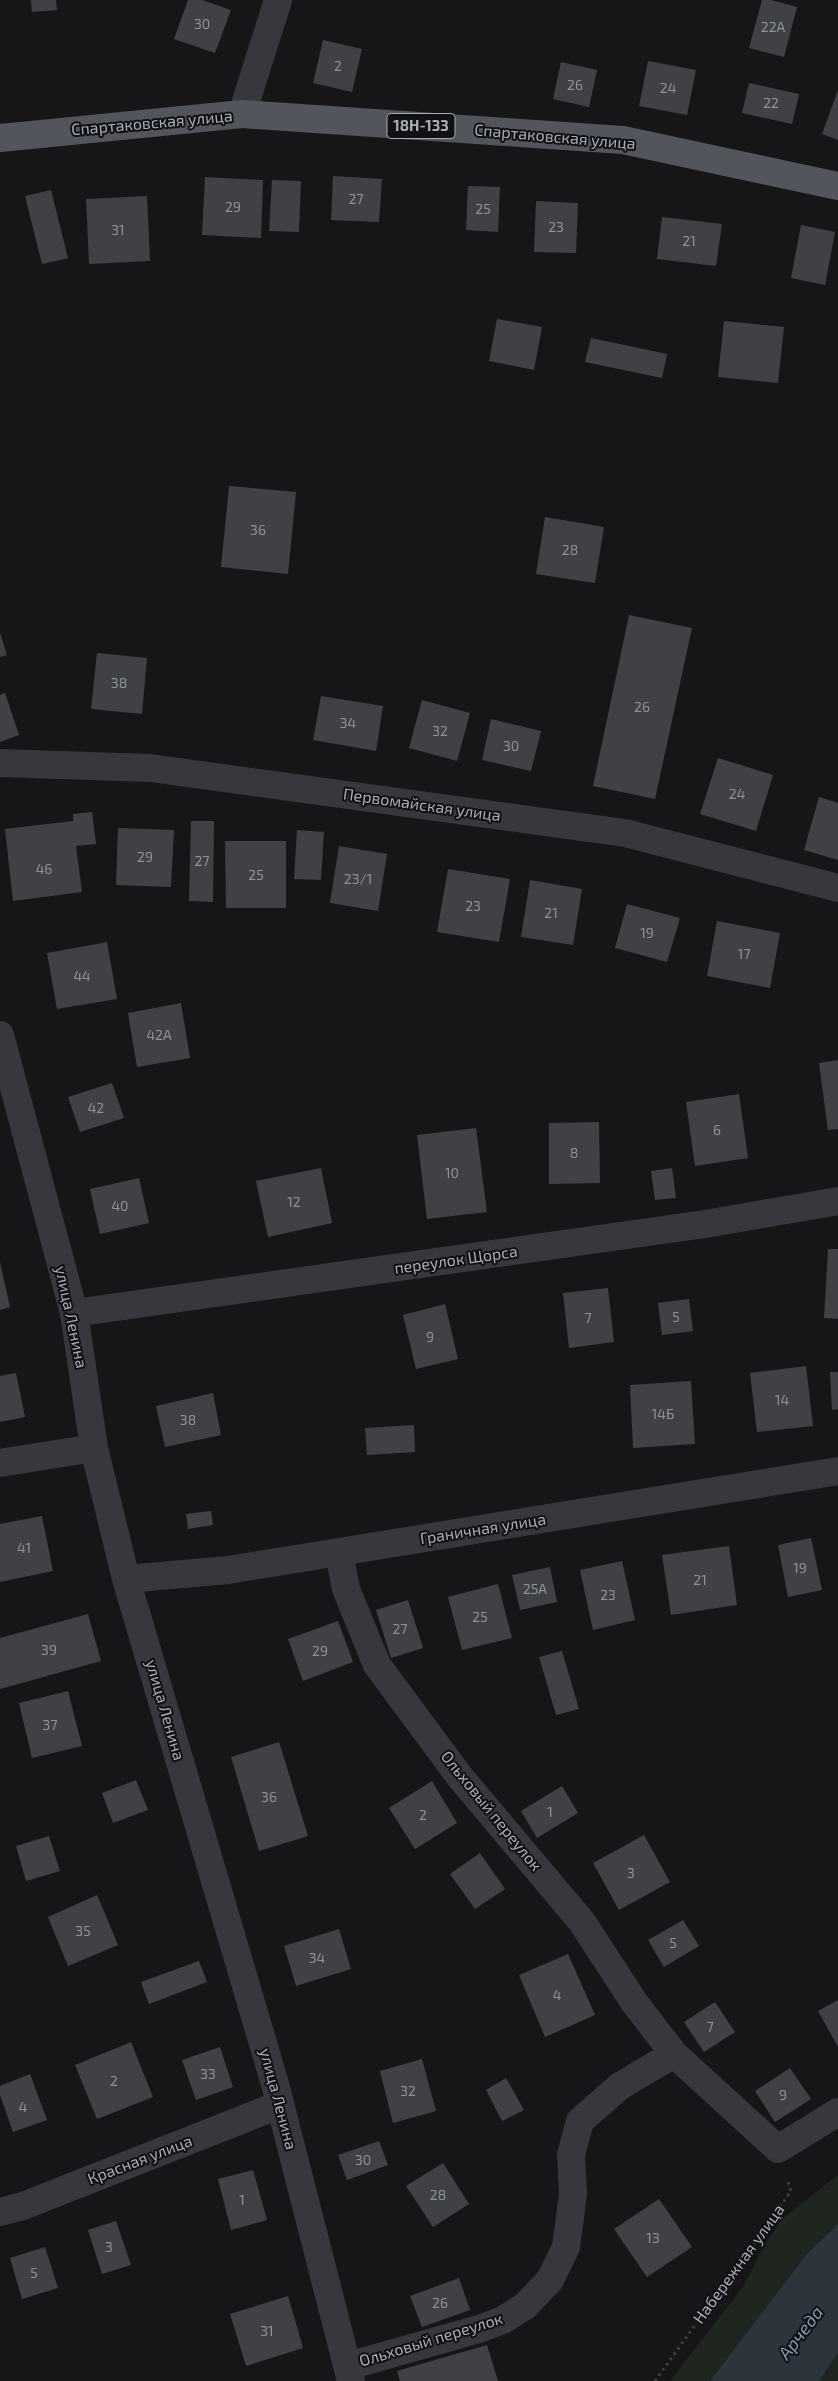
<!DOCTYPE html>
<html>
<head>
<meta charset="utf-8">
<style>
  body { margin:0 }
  canvas { display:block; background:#161618 }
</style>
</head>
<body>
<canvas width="838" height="2381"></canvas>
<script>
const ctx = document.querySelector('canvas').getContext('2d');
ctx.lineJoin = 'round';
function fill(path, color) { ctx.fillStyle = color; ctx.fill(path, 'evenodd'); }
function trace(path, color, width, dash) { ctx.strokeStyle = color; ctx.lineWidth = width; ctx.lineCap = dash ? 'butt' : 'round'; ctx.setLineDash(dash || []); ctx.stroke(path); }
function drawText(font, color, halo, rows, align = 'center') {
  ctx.font = font + ' "Exo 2",sans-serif'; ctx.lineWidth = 4; ctx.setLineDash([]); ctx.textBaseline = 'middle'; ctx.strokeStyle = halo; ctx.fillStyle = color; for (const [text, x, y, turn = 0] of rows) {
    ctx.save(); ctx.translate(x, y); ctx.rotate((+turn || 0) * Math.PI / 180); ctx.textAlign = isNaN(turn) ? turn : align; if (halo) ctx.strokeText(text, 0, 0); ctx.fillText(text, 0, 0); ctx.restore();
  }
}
const green = new Path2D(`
  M 838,2175 L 838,2224 L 806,2255 L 710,2381 L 670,2381 L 743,2287 L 766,2243 L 781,2220 Z
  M 838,2353 L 838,2381 L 819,2381 Z`);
const water = new Path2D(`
  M 838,2224 L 838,2353 L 819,2381 L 710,2381 L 806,2255 Z`);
const building = new Path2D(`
  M 31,0 L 56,0 L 57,10 L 32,12 Z
  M 188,0 L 202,0 L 231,10 L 215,53 L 174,39 Z
  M 762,0 L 771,0 L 797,7 L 784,57 L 749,48 Z
  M 323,40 L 362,49 L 352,92 L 313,83 Z
  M 648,61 L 696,70 L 687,115 L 639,106 Z
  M 561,62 L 597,70 L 589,107 L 553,99 Z
  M 749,83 L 799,94 L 792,124 L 742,113 Z
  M 838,90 L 838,140 L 822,134 Z
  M 333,176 L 382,179 L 379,222 L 331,220 Z
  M 205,177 L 263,180 L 261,238 L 202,235 Z
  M 272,180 L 301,181 L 299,232 L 269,231 Z
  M 468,186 L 500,187 L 498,232 L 466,230 Z
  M 51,190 L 68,258 L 42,264 L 25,196 Z
  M 147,196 L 150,261 L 89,264 L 86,199 Z
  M 536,201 L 578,203 L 576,253 L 534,252 Z
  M 662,217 L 722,224 L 716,266 L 657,259 Z
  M 801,225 L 835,232 L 825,285 L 791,278 Z
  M 497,319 L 542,327 L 534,370 L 489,361 Z
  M 724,321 L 784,327 L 778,383 L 718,377 Z
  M 591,338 L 667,354 L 662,378 L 585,362 Z
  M 229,486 L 296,492 L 288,574 L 221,567 Z
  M 545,517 L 604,527 L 595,583 L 536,574 Z
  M 629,615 L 692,628 L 655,799 L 593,786 Z
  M 0,633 L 7,655 L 0,657 Z
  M 97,653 L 147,658 L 142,714 L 91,709 Z
  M 5,693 L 19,735 L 0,742 L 0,695 Z
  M 321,696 L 383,706 L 376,751 L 313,740 Z
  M 422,700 L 470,713 L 457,761 L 409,748 Z
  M 491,719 L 541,731 L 531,771 L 482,760 Z
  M 718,758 L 773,775 L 756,831 L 700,814 Z
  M 819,797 L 838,803 L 838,860 L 804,850 Z
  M 92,812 L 96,844 L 76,846 L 82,892 L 13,901 L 5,829 L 73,821 L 73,814 Z
  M 191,821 L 214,821 L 213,902 L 189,901 Z
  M 118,828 L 174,830 L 171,887 L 116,885 Z
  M 297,830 L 324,832 L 321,880 L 294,879 Z
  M 225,841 L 286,841 L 286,908 L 226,908 Z
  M 339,846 L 387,854 L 378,911 L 330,903 Z
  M 448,869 L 510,879 L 499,942 L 437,932 Z
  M 530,880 L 582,889 L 573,945 L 521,937 Z
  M 627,904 L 680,918 L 667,962 L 615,948 Z
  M 717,921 L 780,933 L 770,988 L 707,976 Z
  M 107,942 L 117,999 L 57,1009 L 47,953 Z
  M 181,1003 L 190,1058 L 137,1067 L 128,1013 Z
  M 838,1060 L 838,1129 L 828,1130 L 819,1063 Z
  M 112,1083 L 124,1118 L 80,1132 L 68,1097 Z
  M 739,1094 L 748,1158 L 695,1166 L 686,1102 Z
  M 599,1122 L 600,1183 L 549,1184 L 549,1123 Z
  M 476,1128 L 487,1212 L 427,1219 L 417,1135 Z
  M 321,1168 L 332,1223 L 268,1237 L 256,1181 Z
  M 672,1168 L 676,1198 L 655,1200 L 651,1171 Z
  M 139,1178 L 149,1223 L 100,1234 L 90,1189 Z
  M 828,1249 L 838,1249 L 838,1319 L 824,1318 Z
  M 0,1262 L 10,1307 L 0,1310 Z
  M 608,1288 L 614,1342 L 569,1348 L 563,1293 Z
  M 689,1299 L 693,1331 L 662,1335 L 658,1303 Z
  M 445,1304 L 458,1359 L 416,1369 L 403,1315 Z
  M 806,1366 L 813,1426 L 757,1432 L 750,1373 Z
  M 830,1372 L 838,1372 L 838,1409 L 832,1410 Z
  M 16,1373 L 25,1417 L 0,1422 L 0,1376 Z
  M 691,1381 L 695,1444 L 633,1448 L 630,1385 Z
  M 213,1393 L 221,1435 L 165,1447 L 156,1406 Z
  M 414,1425 L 415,1452 L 367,1455 L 365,1428 Z
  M 211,1511 L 213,1525 L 188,1529 L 186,1514 Z
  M 42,1516 L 53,1571 L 0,1582 L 0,1524 Z
  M 811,1538 L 822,1590 L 788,1597 L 778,1545 Z
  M 729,1546 L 737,1605 L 671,1615 L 662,1555 Z
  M 622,1561 L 635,1620 L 593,1630 L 580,1570 Z
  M 550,1567 L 557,1602 L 520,1610 L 512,1575 Z
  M 498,1584 L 512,1638 L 462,1650 L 448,1597 Z
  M 408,1600 L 423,1648 L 391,1658 L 376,1610 Z
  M 88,1614 L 101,1661 L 0,1689 L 0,1638 Z
  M 338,1621 L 353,1662 L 303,1681 L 288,1639 Z
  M 562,1651 L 579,1709 L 556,1715 L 539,1657 Z
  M 68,1691 L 82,1746 L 32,1758 L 19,1703 Z
  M 279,1742 L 308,1836 L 259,1851 L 231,1757 Z
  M 136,1780 L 148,1810 L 113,1823 L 102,1793 Z
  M 432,1781 L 457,1823 L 415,1849 L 389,1808 Z
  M 562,1786 L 578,1813 L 537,1838 L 521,1811 Z
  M 644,1835 L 670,1882 L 619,1910 L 593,1863 Z
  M 49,1836 L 60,1871 L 26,1881 L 16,1846 Z
  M 480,1853 L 505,1889 L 475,1909 L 450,1874 Z
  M 97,1895 L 118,1945 L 68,1966 L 48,1917 Z
  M 683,1920 L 699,1946 L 664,1967 L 648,1940 Z
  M 339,1929 L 351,1969 L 296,1986 L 284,1946 Z
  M 568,1954 L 595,2015 L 545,2037 L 519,1975 Z
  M 199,1961 L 207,1982 L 149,2004 L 141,1982 Z
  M 838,2000 L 838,2047 L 818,2011 Z
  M 715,2002 L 735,2032 L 704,2052 L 684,2022 Z
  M 131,2042 L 153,2097 L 97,2119 L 75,2065 Z
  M 220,2047 L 233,2087 L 196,2100 L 182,2060 Z
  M 422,2059 L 436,2111 L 393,2123 L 380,2071 Z
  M 790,2068 L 811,2099 L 775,2122 L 755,2091 Z
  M 30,2074 L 47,2120 L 13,2132 L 0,2095 L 0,2086 Z
  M 506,2078 L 524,2110 L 502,2121 L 486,2090 Z
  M 379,2141 L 388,2165 L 347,2180 L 338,2155 Z
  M 443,2163 L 469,2204 L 433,2227 L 406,2186 Z
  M 253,2170 L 267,2220 L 231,2230 L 218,2179 Z
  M 659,2199 L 692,2247 L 647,2277 L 614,2229 Z
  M 116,2221 L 131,2265 L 102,2274 L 88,2230 Z
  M 45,2247 L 58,2288 L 22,2299 L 10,2258 Z
  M 459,2278 L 470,2310 L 422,2327 L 410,2296 Z
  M 288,2296 L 303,2348 L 246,2366 L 230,2314 Z
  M 487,2345 L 498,2381 L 400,2381 L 397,2371 Z`);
const path = new Path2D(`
  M 655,2381 L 791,2191 L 787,2179`);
const minor = new Path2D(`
  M 242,114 L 278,0
  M 0,763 L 150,768 L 625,833 L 838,888
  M 0,1035 L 74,1313 L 94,1448 L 126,1579 L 275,2084 L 351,2381
  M 74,1313 L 705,1224 L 838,1201
  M 0,1463 L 94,1448
  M 339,1552 L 346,1589 L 377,1665 L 460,1777 L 582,1922 L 634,2002 L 674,2054 L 778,2149 L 838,2112
  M 126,1579 L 228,1570 L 838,1471
  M 0,2212 L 23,2206 L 279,2105
  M 348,2366 L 479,2329 L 503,2320 L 525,2306 L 550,2280 L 566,2247 L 573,2194 L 571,2155 L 580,2121 L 620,2086 L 674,2054`);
const major = new Path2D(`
  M 0,138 L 242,114 L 623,140 L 838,186`);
const numberNames = [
  ["30",202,24],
  ["22А",773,27],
  ["2",338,66],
  ["26",575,85],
  ["24",668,88],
  ["22",771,103],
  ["27",356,199],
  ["29",233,207],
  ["25",483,209],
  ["23",556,227],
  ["31",118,230],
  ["21",689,241],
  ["36",258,530],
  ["28",570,550],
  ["38",119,683],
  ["26",642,707],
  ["34",348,723],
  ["32",440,731],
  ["30",511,746],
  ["24",737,794],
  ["29",145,857],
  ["27",202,861],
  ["46",44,869],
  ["25",256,875],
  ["23/1",358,879],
  ["23",473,906],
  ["21",551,913],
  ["19",647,933],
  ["17",744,954],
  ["44",82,976],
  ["42А",159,1035],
  ["42",96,1108],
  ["6",717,1130],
  ["8",574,1153],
  ["10",452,1173],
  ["12",294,1202],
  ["40",120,1206],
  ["5",676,1317],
  ["7",588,1318],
  ["9",430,1337],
  ["14",782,1400],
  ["14Б",663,1414],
  ["38",188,1420],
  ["41",24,1548],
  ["19",800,1568],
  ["21",700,1580],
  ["25А",535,1589],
  ["23",608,1595],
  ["25",480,1617],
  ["27",400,1629],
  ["39",49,1650],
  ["29",320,1651],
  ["37",50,1725],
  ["36",269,1797],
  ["1",550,1812],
  ["2",423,1815],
  ["3",631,1873],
  ["35",83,1931],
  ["5",673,1943],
  ["34",317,1958],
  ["4",557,1995],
  ["7",710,2027],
  ["33",208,2074],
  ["2",114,2081],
  ["32",408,2091],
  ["9",783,2095],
  ["4",23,2107],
  ["30",363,2160],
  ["28",438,2195],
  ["1",242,2200],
  ["13",653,2238],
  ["3",109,2247],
  ["5",34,2273],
  ["26",440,2303],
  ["31",267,2331]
];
const shields = [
  [421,126,68]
];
const shieldNames = [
  ["18Н-133",421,126]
];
const streetNames = [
  ["Спартаковская улица",152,123,-5],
  ["Спартаковская улица",555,137,5],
  ["Первомайская улица",422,805,8],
  ["переулок Щорса",456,1260,-8],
  ["улица Ленина",71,1317,78],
  ["Граничная улица",483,1529,-9],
  ["улица Ленина",165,1710,74],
  ["Ольховый переулок",491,1811,51],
  ["улица Ленина",278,2099,75],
  ["Красная улица",140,2160,-21],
  ["Набережная улица",739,2264,-54],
  ["Ольховый переулок",431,2340,-17]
];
const waterNames = [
  ["Арчеда",801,2333,-53]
];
fill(green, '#1e261f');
fill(water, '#2c353c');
fill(building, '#404145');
trace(path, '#3d3f44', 3, [2.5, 4]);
trace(minor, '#37383d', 28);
trace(major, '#53555c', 28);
drawText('14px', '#8e929b', null, numberNames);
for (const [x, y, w] of shields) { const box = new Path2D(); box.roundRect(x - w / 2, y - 12.5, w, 25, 4); ctx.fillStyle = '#111113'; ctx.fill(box); trace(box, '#a8adb8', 1); }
drawText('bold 15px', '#a8adb8', null, shieldNames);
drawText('16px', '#a8adb8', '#111113', streetNames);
drawText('italic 18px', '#7f9bb3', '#111113', waterNames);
</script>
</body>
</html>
